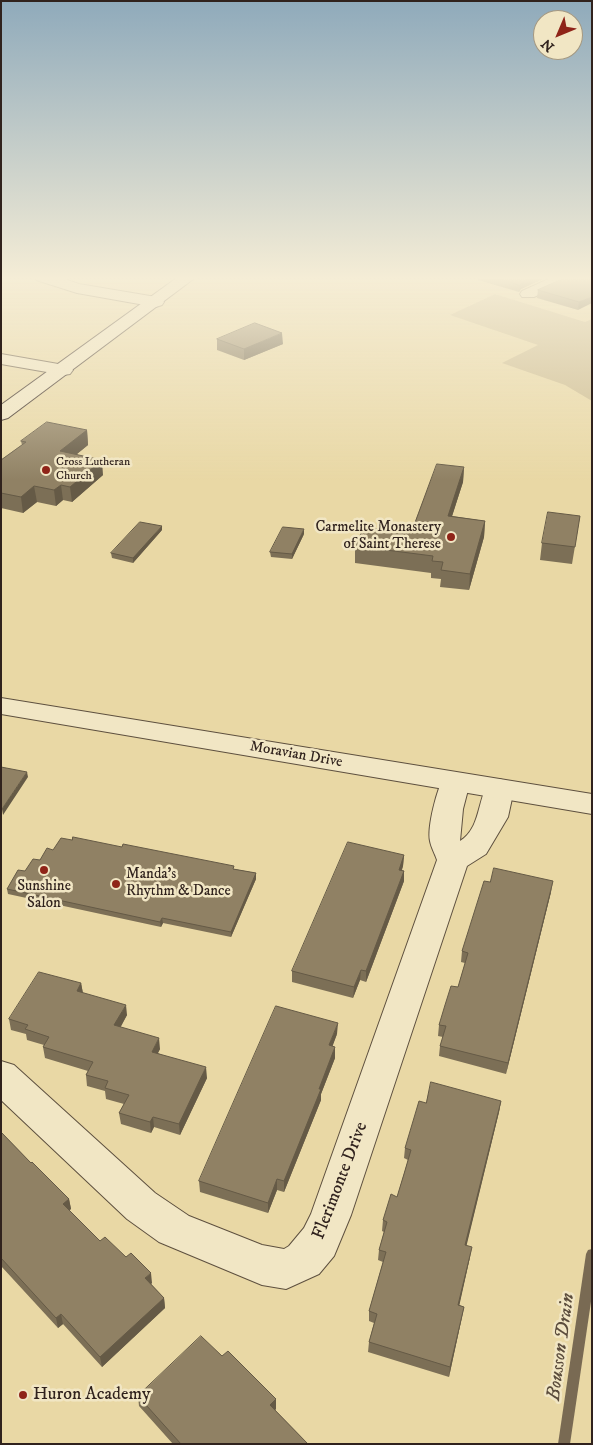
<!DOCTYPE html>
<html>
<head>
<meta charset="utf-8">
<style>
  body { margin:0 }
  #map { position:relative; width:593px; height:1445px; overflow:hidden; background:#e9d8a5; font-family:"IM FELL DW Pica",serif }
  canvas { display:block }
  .frame { position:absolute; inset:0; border:2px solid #30221d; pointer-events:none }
  .north { position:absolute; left:533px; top:10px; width:50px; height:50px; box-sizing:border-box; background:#f1e6c4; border:1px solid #a49881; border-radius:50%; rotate:225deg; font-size:14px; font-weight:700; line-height:20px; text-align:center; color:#30221d }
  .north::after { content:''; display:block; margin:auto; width:18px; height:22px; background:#8f2418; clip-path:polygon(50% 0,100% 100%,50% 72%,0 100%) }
</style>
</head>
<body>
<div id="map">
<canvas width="593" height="1445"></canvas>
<div class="frame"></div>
<div class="north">N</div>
</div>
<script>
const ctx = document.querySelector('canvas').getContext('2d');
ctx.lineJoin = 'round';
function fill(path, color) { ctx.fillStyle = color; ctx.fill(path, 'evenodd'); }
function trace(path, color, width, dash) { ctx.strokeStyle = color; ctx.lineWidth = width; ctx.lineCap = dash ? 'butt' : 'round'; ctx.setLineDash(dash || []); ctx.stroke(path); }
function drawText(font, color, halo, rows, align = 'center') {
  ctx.font = font + ' "IM FELL DW Pica",serif'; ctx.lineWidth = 5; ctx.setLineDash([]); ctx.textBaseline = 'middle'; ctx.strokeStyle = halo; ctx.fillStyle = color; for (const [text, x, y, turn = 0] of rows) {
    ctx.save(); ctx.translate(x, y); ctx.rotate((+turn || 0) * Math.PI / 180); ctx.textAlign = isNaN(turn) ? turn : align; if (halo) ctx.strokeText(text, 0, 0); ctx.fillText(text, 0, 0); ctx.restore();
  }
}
const green = new Path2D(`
  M 495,294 L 585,322 L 592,319 L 592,401 L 565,385 L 502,363 L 538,345 L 450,315 Z`);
const stream = new Path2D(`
  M 592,1249 L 592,1295 L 570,1444 L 558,1444 L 586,1254 L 588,1250 Z`);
const minor = new Path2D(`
  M 34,277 L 59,277 L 79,284 L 156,297 L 162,299 L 164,302 L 162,305 L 156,307 L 77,293 L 36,280 Z
  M 553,277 L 574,277 L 572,280 L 534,297 L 522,297 L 520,294 L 522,291 Z
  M 1,354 L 64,365 L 70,366 L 73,370 L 70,374 L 64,375 L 1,364 Z
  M 455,773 L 465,775 L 470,782 L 463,809 L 460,841 C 481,828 477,800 489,782 L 499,779 L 509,782 L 514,789 L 508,817 L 486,854 L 467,866 L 351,1215 L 334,1256 L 319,1274 L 286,1289 L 262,1285 L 159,1242 L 127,1219 L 1,1100 L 1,1061 L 14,1065 L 155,1193 L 189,1216 L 262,1245 L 284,1249 L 289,1246 L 304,1228 L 311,1214 L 437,860 C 435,854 431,847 430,841 C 427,827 437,788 445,775 Z`);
const tertiary = new Path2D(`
  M 1,698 L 592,794 L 592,814 L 1,714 Z`);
const secondary = new Path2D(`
  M 178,277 L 196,277 L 8,418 L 1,420 L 1,405 Z`);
const wall = new Path2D(`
  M 479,277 L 547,277 L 521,289 L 519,292 L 478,280 Z
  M 592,277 L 578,310 L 537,298 L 538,290 Z
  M 217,339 L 283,344 L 244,360 L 217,350 Z
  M 87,430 L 88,445 L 77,454 L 103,475 L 72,502 L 63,500 L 56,506 L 37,502 L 23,513 L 1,508 L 1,460 L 22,445 L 21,441 Z
  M 464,467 L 463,482 L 452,516 L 485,521 L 484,537 L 469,590 L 440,587 L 441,579 L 431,578 L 431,573 L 355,563 L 355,546 L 405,532 L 413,527 Z
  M 580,516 L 572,564 L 540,560 L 542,543 Z
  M 162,530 L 133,563 L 112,558 L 111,553 Z
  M 304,534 L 292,559 L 271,557 L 270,552 Z
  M 53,850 L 234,869 L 256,873 L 256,879 L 231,937 L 163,923 L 161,927 L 8,894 L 7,889 L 25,871 Z
  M 404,855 L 403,866 L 402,870 L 404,871 L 404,881 L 366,982 L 360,980 L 353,998 L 292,982 L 292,971 Z
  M 551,892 L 506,1074 L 439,1056 L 440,1046 L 443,1037 L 438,1036 L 439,1025 L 458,987 L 465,963 L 461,962 L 462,951 Z
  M 81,983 L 83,993 L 127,1015 L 120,1027 L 160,1049 L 158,1053 L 207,1078 L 180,1135 L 154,1127 L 151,1133 L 121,1124 L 119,1113 L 124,1104 L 106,1099 L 105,1091 L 87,1086 L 86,1075 L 88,1071 L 45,1058 L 43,1047 L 44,1045 L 27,1040 L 26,1034 L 11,1030 L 9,1019 Z
  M 337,1034 L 332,1046 L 335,1058 L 321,1094 L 321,1100 L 284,1192 L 277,1190 L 268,1213 L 200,1192 L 199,1181 Z
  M 501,1101 L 499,1112 L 466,1246 L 470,1257 L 459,1305 L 464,1307 L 449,1377 L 368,1352 L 369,1342 L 374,1323 L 369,1321 L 369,1311 L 383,1262 L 378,1260 L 379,1250 L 384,1232 L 382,1231 L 383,1220 L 397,1197 L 408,1160 L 404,1158 L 405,1148 L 426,1103 Z
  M 1,1132 L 31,1163 L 69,1199 L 71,1209 L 69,1210 L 100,1241 L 152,1283 L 151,1284 L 164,1298 L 165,1308 L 102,1367 L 63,1324 L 58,1328 L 1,1266 Z
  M 138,1396 L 276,1409 L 275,1410 L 308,1444 L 173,1444 L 139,1406 Z`);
const shadedWall = new Path2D(`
  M 532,277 L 547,277 L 521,289 L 519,292 L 520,285 L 522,282 Z
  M 592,297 L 592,303 L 578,310 L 579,302 Z
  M 282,333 L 283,344 L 244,360 L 244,349 Z
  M 87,430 L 88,445 L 62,466 L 60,451 Z
  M 102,460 L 103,475 L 72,502 L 70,487 Z
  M 464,467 L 463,482 L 447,532 L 448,516 Z
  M 61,485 L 63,500 L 56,506 L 54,490 Z
  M 34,486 L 37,502 L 23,513 L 21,497 Z
  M 485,521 L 484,537 L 469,590 L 470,574 Z
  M 162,526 L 162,530 L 133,563 L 133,558 Z
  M 304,529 L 304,534 L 292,559 L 292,554 Z
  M 27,772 L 28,777 L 3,815 L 2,809 Z
  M 404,855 L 403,866 L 398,880 L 399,870 Z
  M 404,871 L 404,881 L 366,982 L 366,971 Z
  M 256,873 L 256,879 L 231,937 L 231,932 Z
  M 553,881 L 551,892 L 506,1074 L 508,1063 Z
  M 162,918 L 163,923 L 161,927 L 160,922 Z
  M 361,970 L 360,980 L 353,998 L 354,987 Z
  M 81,983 L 83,994 L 77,991 Z
  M 126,1005 L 127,1015 L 116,1036 L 114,1025 Z
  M 338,1023 L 337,1034 L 329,1056 L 329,1045 Z
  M 159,1038 L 160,1049 L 153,1062 L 152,1052 Z
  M 335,1047 L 335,1058 L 321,1094 L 321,1100 L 284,1192 L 284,1181 Z
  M 206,1067 L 207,1078 L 180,1135 L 179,1124 Z
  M 501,1101 L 499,1112 L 464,1256 L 465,1245 Z
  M 153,1117 L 154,1127 L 151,1133 L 150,1122 Z
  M 277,1179 L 277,1190 L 268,1213 L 268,1203 Z
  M 69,1199 L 71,1209 L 65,1214 L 63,1204 Z
  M 472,1247 L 470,1257 L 457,1316 L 458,1305 Z
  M 151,1273 L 152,1283 L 146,1288 L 145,1278 Z
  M 164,1298 L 165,1308 L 102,1367 L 100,1357 Z
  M 464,1307 L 462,1317 L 449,1377 L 450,1367 Z
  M 61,1314 L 63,1324 L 58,1328 L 56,1318 Z
  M 276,1399 L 276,1409 L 270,1415 L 270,1405 Z`);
const building = new Path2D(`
  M 494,277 L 532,277 L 522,282 L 520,285 Z
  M 567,277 L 592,277 L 592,297 L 579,302 L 538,290 Z
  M 255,323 L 282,333 L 244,349 L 217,339 Z
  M 47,422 L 87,430 L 60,451 L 102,460 L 70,487 L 61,485 L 54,490 L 34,486 L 21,497 L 1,493 L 1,460 L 26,442 L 21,441 Z
  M 437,464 L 464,467 L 448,516 L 485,521 L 470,574 L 441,570 L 443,562 L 432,561 L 433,556 L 355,546 L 364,527 L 405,532 L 408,526 L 413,527 Z
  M 548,512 L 580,516 L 575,547 L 542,543 Z
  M 140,522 L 162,526 L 133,558 L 111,553 Z
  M 283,527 L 304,529 L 292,554 L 270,552 Z
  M 1,767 L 27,772 L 2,809 L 1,809 Z
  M 73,837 L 122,847 L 123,844 L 234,866 L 233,869 L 256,873 L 231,932 L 162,918 L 160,922 L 7,889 L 18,870 L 25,871 L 33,859 L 40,860 L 47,848 L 53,850 L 61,838 L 72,840 Z
  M 348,842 L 404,855 L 399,870 L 404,871 L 366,971 L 361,970 L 354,987 L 292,971 Z
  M 494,868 L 553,881 L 508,1063 L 440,1046 L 446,1026 L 439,1025 L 445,1005 L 451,986 L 458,987 L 468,953 L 462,951 L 484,881 L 490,882 Z
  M 39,972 L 81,983 L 77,991 L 126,1005 L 114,1025 L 159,1038 L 152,1052 L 206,1067 L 179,1124 L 153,1117 L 150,1122 L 119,1113 L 129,1095 L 105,1088 L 108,1081 L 86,1075 L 93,1062 L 43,1047 L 49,1037 L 25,1029 L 28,1025 L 9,1019 Z
  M 276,1006 L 338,1023 L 329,1045 L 335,1047 L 319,1089 L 321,1089 L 284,1181 L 277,1179 L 268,1203 L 199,1181 Z
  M 431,1082 L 501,1101 L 465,1245 L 472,1247 L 458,1305 L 464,1307 L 450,1367 L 369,1342 L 377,1314 L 369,1311 L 386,1252 L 379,1250 L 387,1222 L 383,1220 L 391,1194 L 397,1197 L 404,1174 L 411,1150 L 405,1148 L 419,1101 L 426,1103 Z
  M 1,1132 L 31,1163 L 32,1162 L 69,1199 L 63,1204 L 100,1241 L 105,1237 L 126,1257 L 131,1253 L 151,1273 L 145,1278 L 164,1298 L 100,1357 L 61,1314 L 56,1318 L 1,1258 Z
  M 201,1336 L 222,1356 L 228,1351 L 276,1399 L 270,1405 L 308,1444 L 181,1444 L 138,1396 Z`);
const markers = [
  [46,470,5,"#8f2418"],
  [451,537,5,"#8f2418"],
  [44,870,5,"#8f2418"],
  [116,884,5,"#8f2418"],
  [23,1395,5,"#8f2418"]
];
const farPoinames = [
  ["Cross Lutheran",56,463],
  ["Church",56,477]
];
const poiNames = [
  ["Carmelite Monastery",441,528],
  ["of Saint Therese",441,545],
  ["Manda's",126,875,"left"],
  ["Rhythm & Dance",126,892,"left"],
  ["Sunshine",44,887,"center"],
  ["Salon",44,904,"center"]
];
const streetNames = [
  ["Moravian Drive",296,755,10]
];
const nearStreetnames = [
  ["Flerimonte Drive",341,1181,-69]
];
const nearPoinames = [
  ["Huron Academy",33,1395]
];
const nearWaternames = [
  ["Bousson Drain",562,1347,-82]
];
fill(green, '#cab98e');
fill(stream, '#796a53');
trace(minor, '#5e503f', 2);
trace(tertiary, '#5e503f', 2);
trace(secondary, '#30221d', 2);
fill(minor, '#f1e6c4');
fill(tertiary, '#f1e6c4');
fill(secondary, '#f1e6c4');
fill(wall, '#7c6f56');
fill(shadedWall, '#655a46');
fill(building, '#908164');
trace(building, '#655a46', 1);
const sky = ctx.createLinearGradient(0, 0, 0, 480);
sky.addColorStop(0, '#8faabb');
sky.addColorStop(0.58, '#f5edd6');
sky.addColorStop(1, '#f5edd600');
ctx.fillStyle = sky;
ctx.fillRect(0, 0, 593, 480);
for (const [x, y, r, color] of markers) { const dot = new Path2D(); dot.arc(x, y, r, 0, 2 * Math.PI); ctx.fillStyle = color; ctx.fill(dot); trace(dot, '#f1e6c4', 2); }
drawText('12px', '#30221d', '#f1e6c4', farPoinames, 'left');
drawText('15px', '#30221d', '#f1e6c4', poiNames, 'right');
drawText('15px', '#30221d', '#f1e6c4', streetNames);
drawText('18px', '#30221d', '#f1e6c4', nearStreetnames);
drawText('18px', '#30221d', '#f1e6c4', nearPoinames, 'left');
drawText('italic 19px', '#5b4c3c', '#f1e6c4', nearWaternames);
</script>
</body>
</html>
